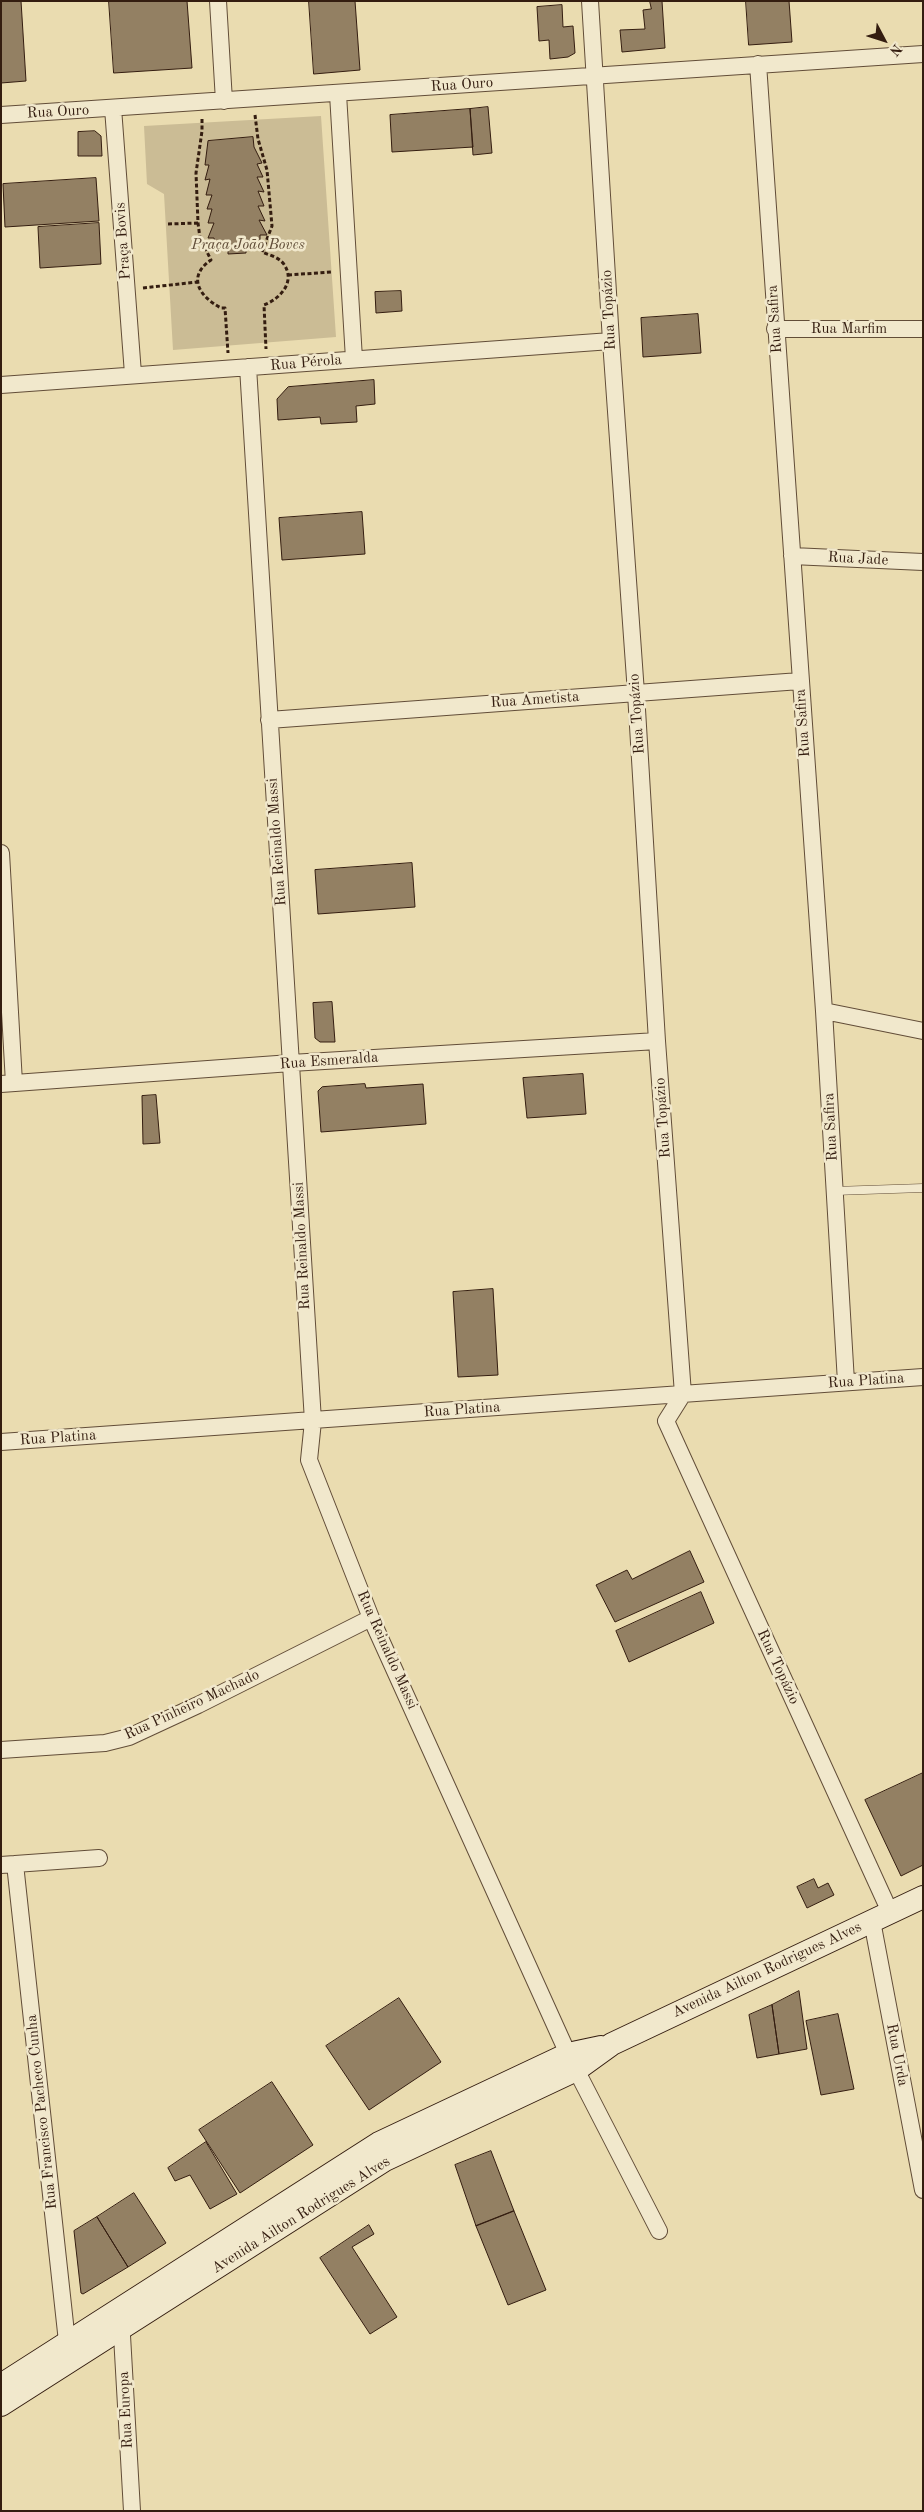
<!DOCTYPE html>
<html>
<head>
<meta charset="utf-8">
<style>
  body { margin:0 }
  #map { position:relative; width:924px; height:2512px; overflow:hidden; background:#eadcb0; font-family:"Old Standard TT",serif }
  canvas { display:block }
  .frame { position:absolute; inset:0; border:2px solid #341d10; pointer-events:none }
  .north { position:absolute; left:859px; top:15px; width:50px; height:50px; -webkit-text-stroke:4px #f1e8cc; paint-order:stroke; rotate:130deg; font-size:14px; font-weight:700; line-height:20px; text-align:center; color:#341d10 }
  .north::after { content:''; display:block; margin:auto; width:18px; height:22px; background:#341d10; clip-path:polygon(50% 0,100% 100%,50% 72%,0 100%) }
</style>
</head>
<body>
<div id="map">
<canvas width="924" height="2512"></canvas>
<div class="frame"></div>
<div class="north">N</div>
</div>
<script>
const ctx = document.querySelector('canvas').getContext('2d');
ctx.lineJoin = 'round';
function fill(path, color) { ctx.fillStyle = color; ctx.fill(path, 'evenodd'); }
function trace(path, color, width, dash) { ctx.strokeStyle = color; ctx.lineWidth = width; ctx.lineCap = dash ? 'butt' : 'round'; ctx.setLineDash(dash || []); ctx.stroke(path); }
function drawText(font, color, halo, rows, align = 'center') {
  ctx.font = font + ' "Old Standard TT",serif'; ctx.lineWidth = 5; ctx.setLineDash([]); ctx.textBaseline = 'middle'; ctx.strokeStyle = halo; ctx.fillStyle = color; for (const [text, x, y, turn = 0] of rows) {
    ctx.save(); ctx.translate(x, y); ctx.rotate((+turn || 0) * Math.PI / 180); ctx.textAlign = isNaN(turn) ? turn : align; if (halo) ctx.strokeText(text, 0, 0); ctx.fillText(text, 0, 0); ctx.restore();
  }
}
const green = new Path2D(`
  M 321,116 L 336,337 L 173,350 L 164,194 L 147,184 L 144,126 Z`);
const building = new Path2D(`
  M 1,1 L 21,1 L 26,81 L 1,83 Z
  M 109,1 L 187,1 L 192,68 L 114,73 Z
  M 309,1 L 355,1 L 360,70 L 314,74 Z
  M 650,1 L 662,1 L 665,48 L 622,52 L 620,30 L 645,29 L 643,10 L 651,9 Z
  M 746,1 L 789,1 L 792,42 L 749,45 Z
  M 562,5 L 563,27 L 573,26 L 575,53 L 568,57 L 550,59 L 549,40 L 539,41 L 537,7 Z
  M 488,107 L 492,153 L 473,155 L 470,109 Z
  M 470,109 L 473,147 L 392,152 L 390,115 Z
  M 95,131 L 101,136 L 102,156 L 78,156 L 78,132 Z
  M 253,137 L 254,147 L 262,163 L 257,164 L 263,177 L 257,177 L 264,192 L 258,191 L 264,206 L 258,206 L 265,221 L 259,220 L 267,235 L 260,235 L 260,246 L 246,246 L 246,253 L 228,254 L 228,247 L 216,248 L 214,238 L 208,238 L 214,223 L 208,223 L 212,209 L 207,209 L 212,195 L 206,195 L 210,179 L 205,180 L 209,165 L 205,165 L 208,141 Z
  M 96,178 L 99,221 L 5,227 L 3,184 Z
  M 99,223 L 101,264 L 40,268 L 38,227 Z
  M 401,291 L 402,311 L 376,313 L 375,292 Z
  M 698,314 L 701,353 L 643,357 L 641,318 Z
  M 374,380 L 375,404 L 356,406 L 357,422 L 321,424 L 320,417 L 278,420 L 277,399 L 288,387 Z
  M 362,512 L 365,554 L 282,560 L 279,518 Z
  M 412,863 L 415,907 L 318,914 L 315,870 Z
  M 332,1002 L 335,1042 L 320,1042 L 315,1038 L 313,1003 Z
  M 583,1074 L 586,1114 L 527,1118 L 523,1078 Z
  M 365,1084 L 366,1088 L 423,1084 L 426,1124 L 321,1132 L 318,1091 L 322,1087 Z
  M 156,1095 L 160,1143 L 143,1144 L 142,1096 Z
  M 493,1289 L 498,1375 L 458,1377 L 453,1292 Z
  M 690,1551 L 704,1582 L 615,1622 L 596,1585 L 627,1570 L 632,1579 Z
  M 701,1592 L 714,1623 L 629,1662 L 616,1631 Z
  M 923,1773 L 923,1865 L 901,1876 L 865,1800 Z
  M 814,1879 L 818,1888 L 828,1883 L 834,1895 L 807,1908 L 797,1887 Z
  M 799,1991 L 807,2049 L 779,2054 L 772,2005 Z
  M 399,1998 L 441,2062 L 369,2110 L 326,2046 Z
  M 772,2005 L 779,2054 L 757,2058 L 749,2015 Z
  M 838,2014 L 854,2089 L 821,2095 L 806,2021 Z
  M 272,2082 L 313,2145 L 240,2193 L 199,2130 Z
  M 206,2142 L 237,2194 L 210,2209 L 190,2175 L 175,2181 L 168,2168 Z
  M 491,2151 L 514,2211 L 476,2226 L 455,2165 Z
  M 134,2193 L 166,2243 L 128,2267 L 97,2217 Z
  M 514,2211 L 546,2290 L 508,2305 L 476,2226 Z
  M 97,2217 L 128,2267 L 83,2294 L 81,2293 L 74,2231 Z
  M 369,2225 L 374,2234 L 352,2247 L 397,2317 L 370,2334 L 320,2258 Z`);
const path = new Path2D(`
  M 255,115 L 258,139 L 267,170 L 272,226 L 262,252 C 269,255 278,257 283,263 C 297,281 280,299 264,305 L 266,349
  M 202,119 L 202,131 L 196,173 L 198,223 L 200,238 L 211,260 C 186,277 200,297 221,308 L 225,308 L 228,353
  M 168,224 L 198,223
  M 288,275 L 332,272
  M 143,288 L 197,282`);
const service = new Path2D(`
  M 834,1191 L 923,1188`);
const minor = new Path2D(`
  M 218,1 L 224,101
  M 590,1 L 611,341 L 636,693 L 657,1041 L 683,1394 L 666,1421 L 890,1912
  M 758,64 L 824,1011 L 846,1382
  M 338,94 L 354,359
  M 113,108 L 133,374
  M 1,115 L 923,54
  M 775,329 L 923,329
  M 248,367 L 313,1421 L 309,1460 L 371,1618 L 568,2054 L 659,2231
  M 1,385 L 611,341
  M 792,556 L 923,562
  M 269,720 L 800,681
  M 1,853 L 14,1083
  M 824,1011 L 923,1031
  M 1,1084 L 291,1063 L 657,1041
  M 1,1442 L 923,1377
  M 1,1750 L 105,1743 L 129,1737 L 198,1705 L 371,1618
  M 15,1864 L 68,2351
  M 1,1865 L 99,1858
  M 872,1921 L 923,2190
  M 121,2318 L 132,2511`);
const secondary = new Path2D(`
  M 1,2385 L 379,2143 L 568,2054 L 601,2047
  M 1,2405 L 385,2160 L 576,2070 L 612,2044 L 923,1897`);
const streetNames = [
  ["Rua Ouro",462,85,-4],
  ["Rua Ouro",58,112,-3],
  ["Praça Bovis",123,241,-94],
  ["Rua Topázio",609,310,-93],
  ["Rua Safira",775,319,-94],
  ["Rua Marfim",849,329],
  ["Rua Pérola",306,363,-5],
  ["Rua Jade",858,559,3],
  ["Rua Ametista",535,700,-4],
  ["Rua Topázio",637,714,-94],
  ["Rua Safira",803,723,-94],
  ["Rua Reinaldo Massi",277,842,-94],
  ["Rua Esmeralda",329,1061,-4],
  ["Rua Topázio",663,1118,-94],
  ["Rua Safira",831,1127,-93],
  ["Rua Reinaldo Massi",302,1246,-93],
  ["Rua Platina",866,1381,-4],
  ["Rua Platina",462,1410,-4],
  ["Rua Platina",58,1438,-4],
  ["Rua Reinaldo Massi",387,1650,66],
  ["Rua Topázio",778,1667,65],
  ["Rua Pinheiro Machado",192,1705,-25],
  ["Avenida Ailton Rodrigues Alves",767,1970,-25],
  ["Rua Urda",897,2055,79],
  ["Rua Francisco Pacheco Cunha",42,2112,-96],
  ["Avenida Ailton Rodrigues Alves",301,2215,-32],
  ["Rua Europa",126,2410,-93]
];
const parkNames = [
  ["Praça João Boves",248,245]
];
fill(green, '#cbbc95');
fill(building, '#938063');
trace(building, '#341d10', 1);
trace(service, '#624d38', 9);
trace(minor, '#624d38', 18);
trace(secondary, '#341d10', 24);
trace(path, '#341d10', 3, [4, 2.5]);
trace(service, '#f1e8cc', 8);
trace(minor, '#f1e8cc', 16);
trace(secondary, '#f1e8cc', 22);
drawText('15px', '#341d10', '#f1e8cc', streetNames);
drawText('italic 15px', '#614d38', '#f1e8cc', parkNames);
</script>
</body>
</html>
